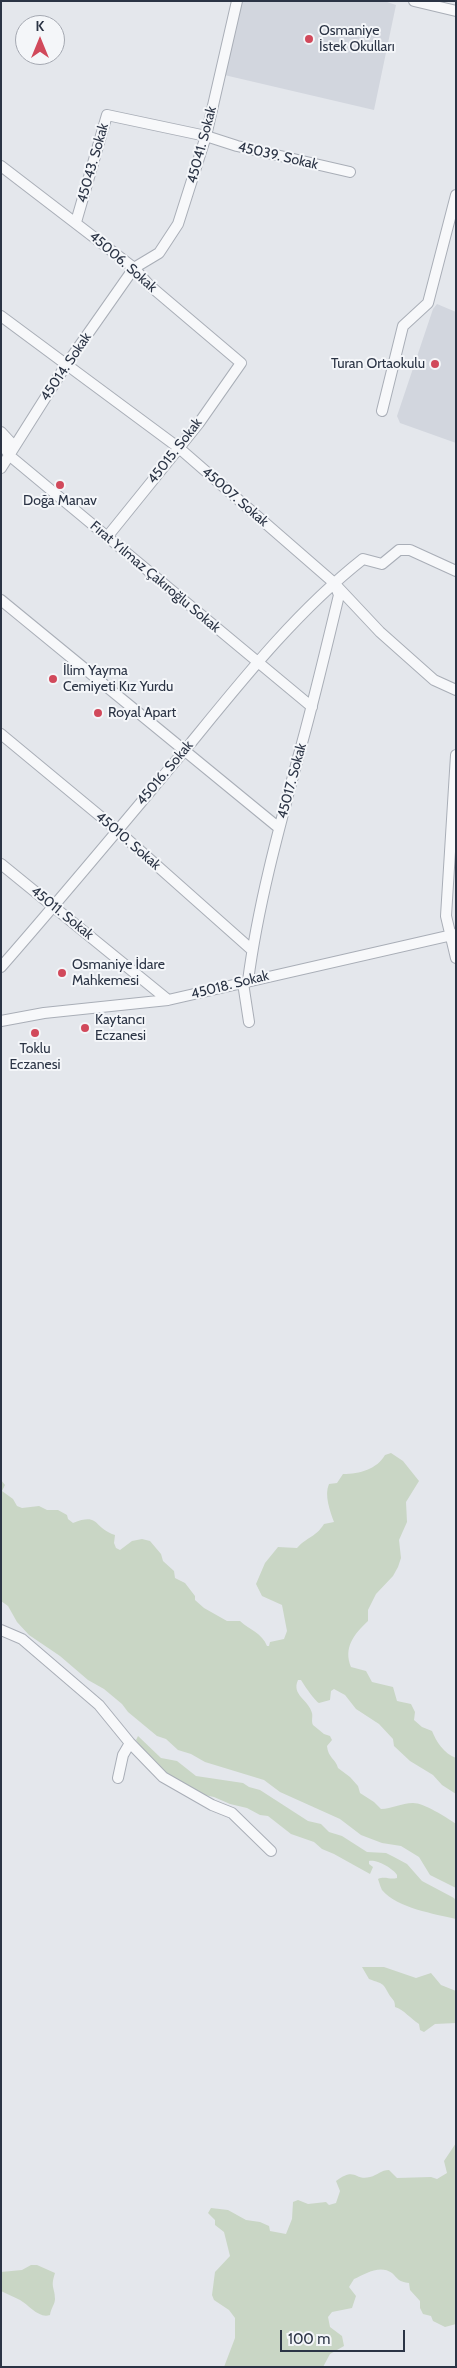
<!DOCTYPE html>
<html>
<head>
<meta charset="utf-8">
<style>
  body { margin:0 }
  #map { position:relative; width:457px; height:2368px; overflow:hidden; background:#e4e7ec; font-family:Cabin,sans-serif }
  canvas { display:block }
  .frame { position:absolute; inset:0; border:2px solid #2b3445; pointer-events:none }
  .north { position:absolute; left:15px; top:15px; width:50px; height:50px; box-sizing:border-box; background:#f4f6f9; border:1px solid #a4a8b1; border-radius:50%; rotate:0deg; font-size:14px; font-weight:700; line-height:20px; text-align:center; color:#2b3445 }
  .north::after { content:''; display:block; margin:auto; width:18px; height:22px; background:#d1495b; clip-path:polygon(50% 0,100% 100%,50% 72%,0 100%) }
  .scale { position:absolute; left:280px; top:2330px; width:125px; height:22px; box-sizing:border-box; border:2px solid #2b3445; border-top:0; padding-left:6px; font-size:15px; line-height:18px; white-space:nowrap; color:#2b3445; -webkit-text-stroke:4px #f4f6f9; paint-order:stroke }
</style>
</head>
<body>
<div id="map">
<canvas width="457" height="2368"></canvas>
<div class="frame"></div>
<div class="north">K</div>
<div class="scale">100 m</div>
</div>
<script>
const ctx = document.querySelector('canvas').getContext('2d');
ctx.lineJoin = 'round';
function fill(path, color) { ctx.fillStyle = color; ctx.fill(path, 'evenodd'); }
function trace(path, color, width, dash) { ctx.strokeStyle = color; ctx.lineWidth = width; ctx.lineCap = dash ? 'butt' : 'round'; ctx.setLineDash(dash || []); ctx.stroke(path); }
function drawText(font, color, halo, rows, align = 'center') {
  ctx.font = font + ' Cabin,sans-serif'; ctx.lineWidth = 4; ctx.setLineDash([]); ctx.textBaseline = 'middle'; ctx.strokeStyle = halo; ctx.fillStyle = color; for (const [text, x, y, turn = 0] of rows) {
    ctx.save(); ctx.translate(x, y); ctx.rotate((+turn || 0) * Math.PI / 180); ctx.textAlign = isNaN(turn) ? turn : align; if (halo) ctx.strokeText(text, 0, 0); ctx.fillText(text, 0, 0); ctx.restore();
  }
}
const built = new Path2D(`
  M 241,1 L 384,1 L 396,5 L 374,110 L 220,74 Z
  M 437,304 L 456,312 L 456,443 L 400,423 L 397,416 L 433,309 Z`);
const green = new Path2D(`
  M 391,1453 L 403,1461 L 419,1481 L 406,1502 L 407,1522 L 399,1540 L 401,1558 L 398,1567 L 393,1576 L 376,1594 L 368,1610 L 368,1621 C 354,1634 343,1648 351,1667 L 366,1671 L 372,1682 L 393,1687 L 397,1701 L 411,1704 L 415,1712 L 414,1720 L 422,1727 L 432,1731 C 436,1741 444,1754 456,1758 L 456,1794 L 442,1785 L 433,1775 L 410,1761 L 394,1746 L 393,1739 L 379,1724 L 356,1709 L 345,1695 L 334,1689 L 331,1691 L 330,1700 L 319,1703 C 315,1701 304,1685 301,1680 L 298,1680 C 291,1695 309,1700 312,1713 C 313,1717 311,1721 313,1725 L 324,1734 L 330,1736 L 332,1740 L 327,1746 C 328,1758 336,1759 338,1768 L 350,1777 L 358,1786 L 360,1793 L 374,1802 L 381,1809 C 392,1809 401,1803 413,1803 C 424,1803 446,1817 456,1824 L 456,1888 L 430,1875 L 419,1857 L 401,1846 L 382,1843 L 361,1835 L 340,1819 L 280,1792 L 264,1780 L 205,1762 L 191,1754 L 178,1750 L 166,1739 L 157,1736 L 128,1712 L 122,1704 L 104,1689 L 88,1680 L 60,1656 L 29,1635 L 17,1622 L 8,1606 L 1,1601 L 1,1480 L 5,1485 L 2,1491 L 13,1499 L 17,1506 L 22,1508 L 39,1506 L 47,1510 L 58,1510 L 67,1515 L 68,1519 L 73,1523 C 100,1512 93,1528 115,1535 L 114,1543 L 116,1548 L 120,1550 L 132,1541 L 142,1539 L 150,1541 L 161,1554 L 163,1561 L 174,1571 L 175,1578 L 185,1583 L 195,1596 L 195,1600 L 204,1608 L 227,1621 L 240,1621 C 250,1630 262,1633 267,1646 L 269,1646 L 270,1642 L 284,1639 L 287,1631 L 282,1605 L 262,1596 L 256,1584 L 265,1563 L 278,1547 L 297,1548 C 308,1536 315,1538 324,1524 L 334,1522 C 330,1511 324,1495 329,1484 L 337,1483 L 343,1474 C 360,1474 377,1469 385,1455 Z
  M 138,1736 L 161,1758 L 177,1761 L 196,1776 L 243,1783 L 249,1787 L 260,1790 L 308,1821 L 321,1824 L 329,1832 L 342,1836 L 367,1852 L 386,1853 L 394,1857 L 407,1864 L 422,1881 L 454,1898 L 456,1901 L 456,1919 C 435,1914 397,1908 382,1890 C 381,1888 379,1882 378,1879 C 385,1876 390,1880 397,1878 L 397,1875 C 393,1868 376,1859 369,1861 L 369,1864 L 373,1867 L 370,1874 L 334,1854 L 322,1849 L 314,1842 L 291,1834 L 268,1816 L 260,1815 L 247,1808 L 230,1804 L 214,1797 L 195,1793 L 161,1769 L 142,1749 L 136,1740 Z
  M 362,1967 L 384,1967 L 416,1978 L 431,1973 L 441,1985 L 456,1991 L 456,2023 L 435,2024 L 424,2032 L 420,2030 L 419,2024 C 410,2018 404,2010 395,2007 C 395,2000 393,2000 390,1996 C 382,1982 385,1985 369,1979 Z
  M 456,2143 L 456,2324 L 445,2327 L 433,2321 L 431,2316 L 423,2314 L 420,2308 L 420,2301 L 410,2290 L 409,2283 C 399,2282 398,2279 392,2273 C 380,2264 365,2274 354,2279 L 349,2287 L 356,2296 L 352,2308 L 332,2312 L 328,2317 L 330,2327 L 342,2336 L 344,2346 L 330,2354 L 323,2367 L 224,2367 L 235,2338 L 235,2318 L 229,2310 L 214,2300 L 212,2295 L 215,2272 L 230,2256 L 224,2232 L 215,2225 L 215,2220 L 208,2213 L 211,2208 L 228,2210 L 246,2220 L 260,2222 L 269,2226 L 270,2231 L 286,2234 L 292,2219 L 293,2202 L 298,2200 L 308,2204 L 326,2202 L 329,2205 L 336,2203 L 340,2191 L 336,2181 C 356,2166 354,2181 370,2177 C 378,2175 381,2170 389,2170 L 397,2178 L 431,2177 L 437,2179 L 447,2173 L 444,2161 Z
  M 31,2265 L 37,2265 L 55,2273 C 50,2288 55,2287 55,2299 C 55,2304 51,2308 50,2315 C 39,2319 29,2305 20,2300 C 14,2297 7,2294 1,2291 L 1,2272 L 22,2270 Z`);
const minor = new Path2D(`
  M 414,1 L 456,11
  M 1,166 L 134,268 L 149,285 L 241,363 L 199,423 L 107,537
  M 76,222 L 107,115 L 206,136 L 237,146 L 350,172
  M 1,316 L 179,448 L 333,582 L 380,632 L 434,680 L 456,690
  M 382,411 L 403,326 L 428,303 L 456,195
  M 1,432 L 14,446
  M 1,443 L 10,456 L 312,707
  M 1,468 L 66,365 L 134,268 L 159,253 L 178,224 L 206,136 L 237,1
  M 1,600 L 279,828
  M 1,734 L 118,831 L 252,950
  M 456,755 L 446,916 L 456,958
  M 1,864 L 168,1000
  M 1,967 C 65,894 127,819 190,744 C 243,679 297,611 363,559 L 382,564 L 399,550 L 410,550 L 456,571
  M 248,981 C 259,897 283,814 305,732 C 317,687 328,641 339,595 L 335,585
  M 243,983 L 249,1022
  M 1,1021 L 44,1013 L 168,1000 L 456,934
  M 1,1630 L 22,1639 L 99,1705 L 130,1743 L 163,1777 L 212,1805 L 232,1813 L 271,1851
  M 118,1778 L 123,1755 L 130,1743`);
const markers = [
  [309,39,5,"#d1495b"],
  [435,364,5,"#d1495b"],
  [60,485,5,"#d1495b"],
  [53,679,5,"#d1495b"],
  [98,713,5,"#d1495b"],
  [62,973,5,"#d1495b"],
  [85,1028,5,"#d1495b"],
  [35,1033,5,"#d1495b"]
];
const poiNames = [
  ["Osmaniye",319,31],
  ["İstek Okulları",319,47],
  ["Turan Ortaokulu",425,364,"right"],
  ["Doğa Manav",60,501,"center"],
  ["İlim Yayma",63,671],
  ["Cemiyeti Kız Yurdu",63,687],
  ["Royal Apart",108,713],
  ["Osmaniye İdare",72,965],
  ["Mahkemesi",72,981],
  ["Kaytancı",95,1020],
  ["Eczanesi",95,1036],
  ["Toklu",35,1049,"center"],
  ["Eczanesi",35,1065,"center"]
];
const streetNames = [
  ["45041. Sokak",202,145,-75],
  ["45039. Sokak",278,156,13],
  ["45043. Sokak",93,163,-74],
  ["45006. Sokak",123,262,41],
  ["45014. Sokak",66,367,-56],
  ["45015. Sokak",175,451,-52],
  ["45007. Sokak",235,497,41],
  ["Fırat Yılmaz Çakıroğlu Sokak",155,577,40],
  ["45016. Sokak",165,773,-50],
  ["45017. Sokak",292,781,-75],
  ["45010. Sokak",128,841,41],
  ["45011. Sokak",62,913,39],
  ["45018. Sokak",230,985,-14]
];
fill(built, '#d2d6de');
fill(green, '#c9d6c5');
trace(minor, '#a9aeb7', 12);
trace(minor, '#f7f8fa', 10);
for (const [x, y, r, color] of markers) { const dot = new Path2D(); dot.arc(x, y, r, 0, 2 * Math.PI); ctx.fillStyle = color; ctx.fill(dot); trace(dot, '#f4f6f9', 2); }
drawText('14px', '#2b3445', '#f4f6f9', poiNames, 'left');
drawText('14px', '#2b3445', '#f4f6f9', streetNames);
</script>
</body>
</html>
